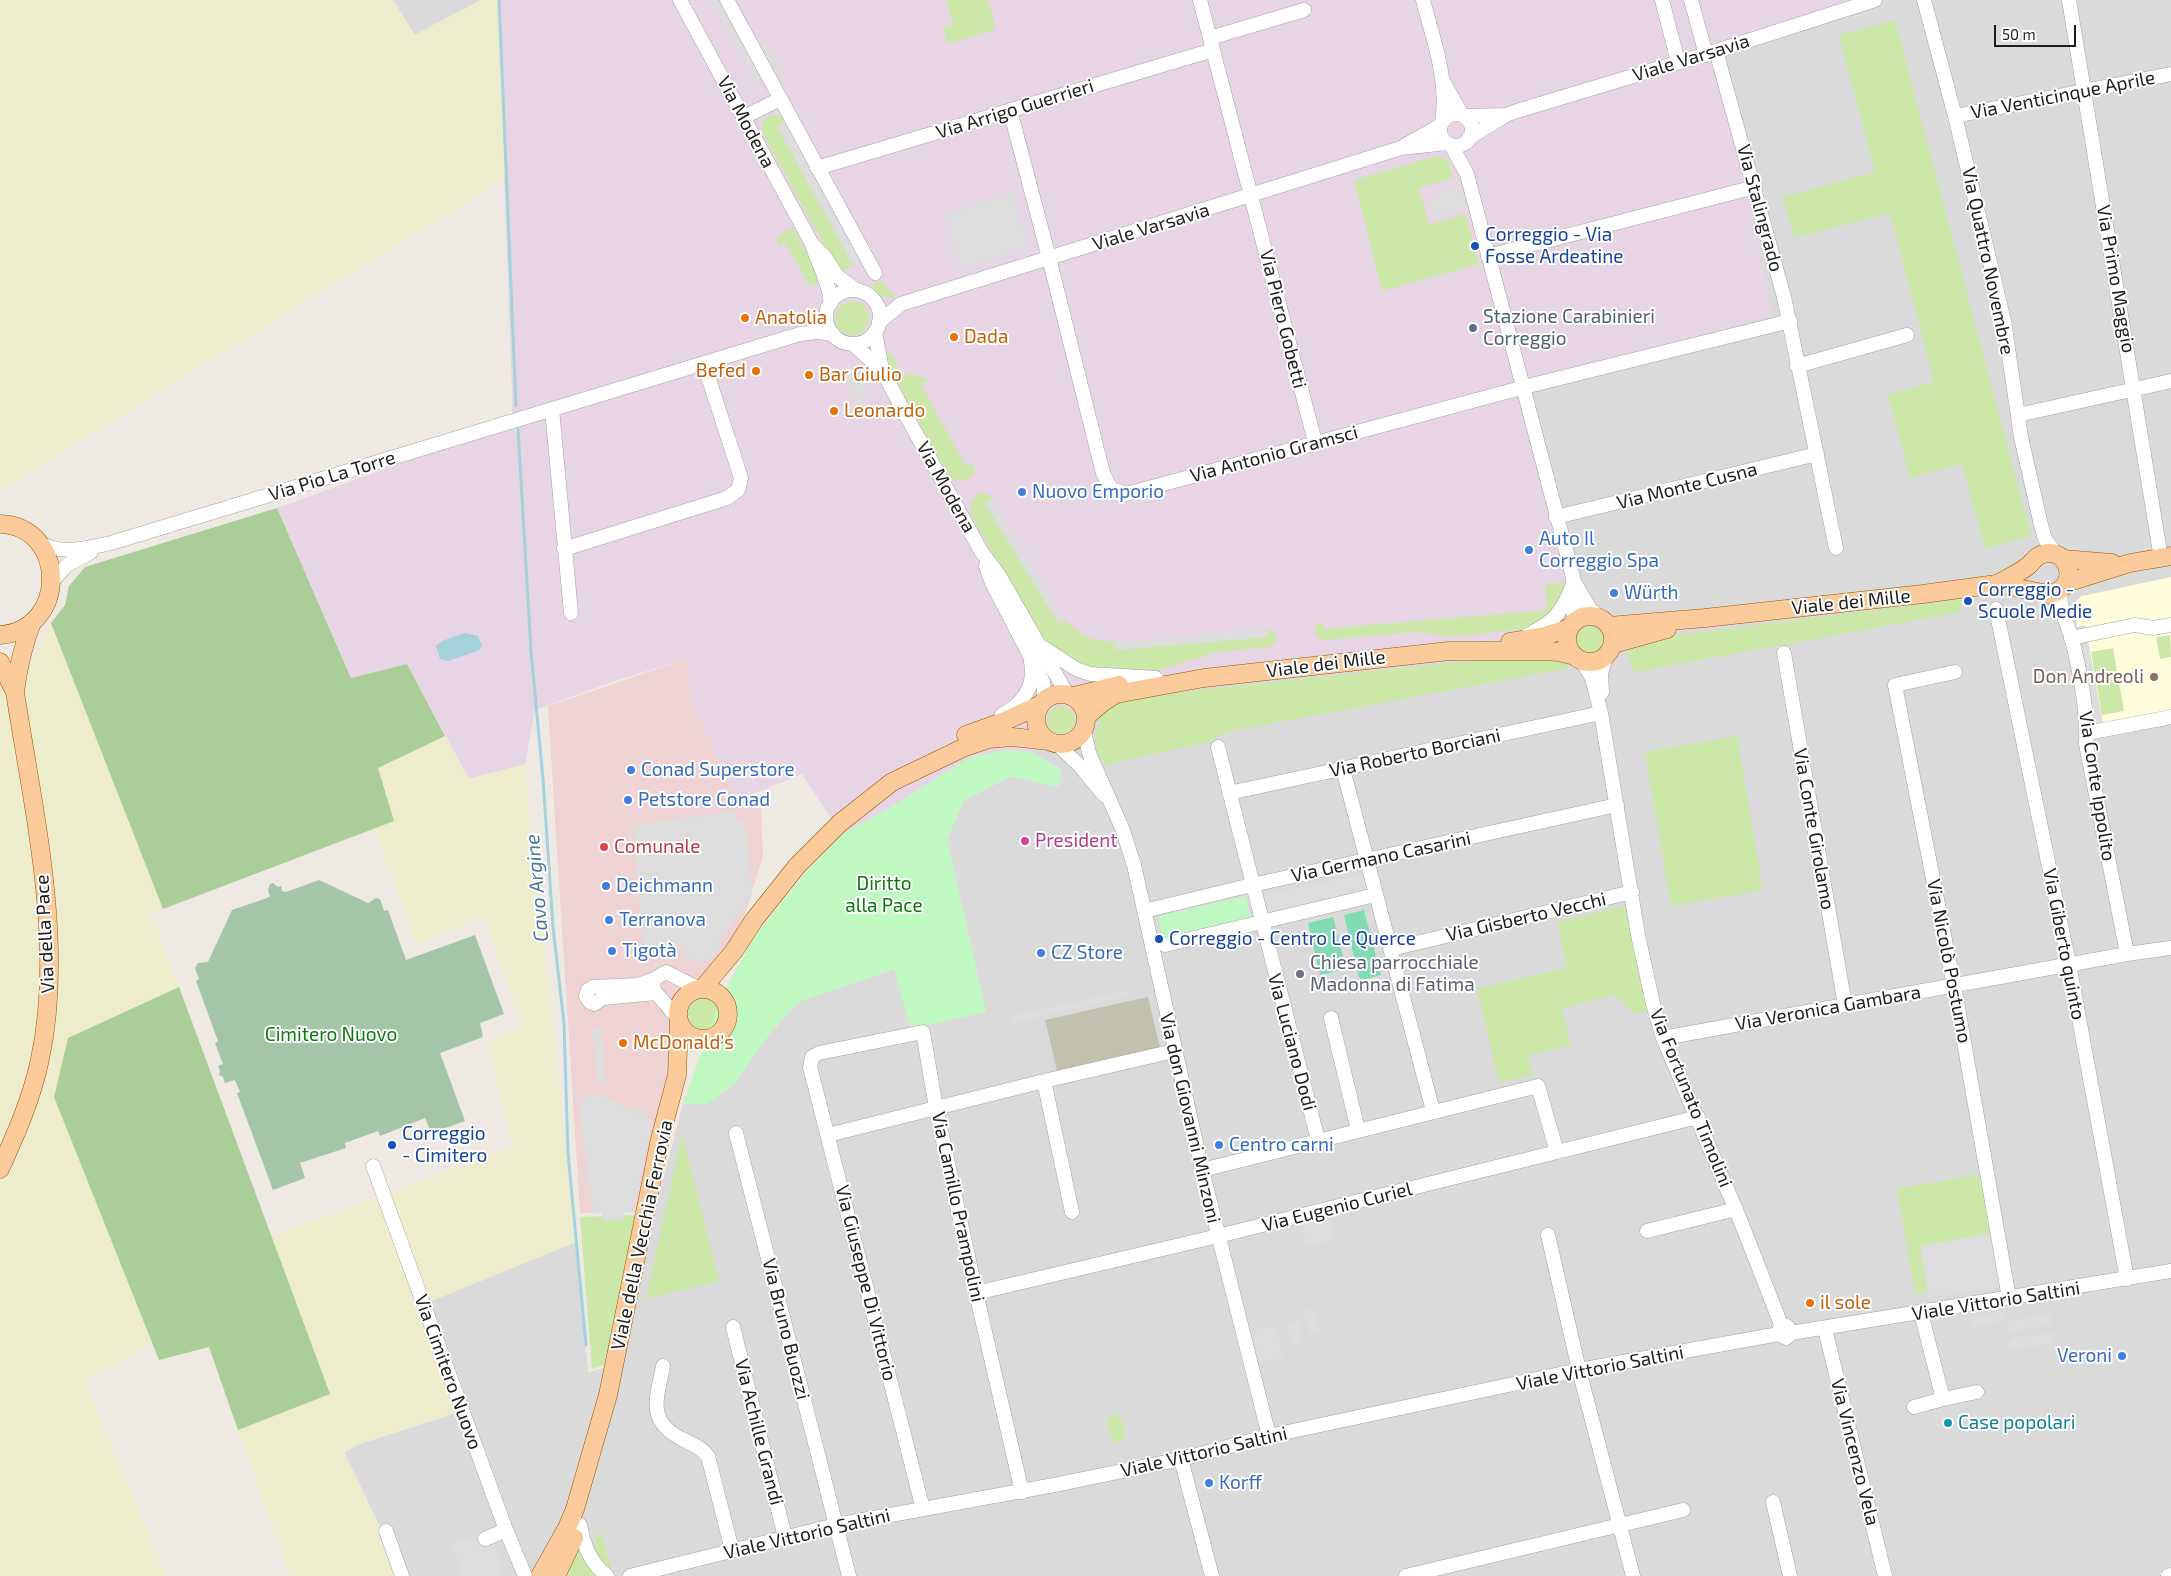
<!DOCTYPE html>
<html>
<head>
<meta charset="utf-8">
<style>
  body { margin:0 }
  #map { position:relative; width:2171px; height:1576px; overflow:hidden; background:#eee9e3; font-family:"Exo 2",sans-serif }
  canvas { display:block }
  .scale { position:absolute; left:1994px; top:25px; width:82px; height:22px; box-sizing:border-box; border:2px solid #1d1d1d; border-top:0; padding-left:6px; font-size:15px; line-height:18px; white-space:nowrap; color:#1d1d1d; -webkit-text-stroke:4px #fff; paint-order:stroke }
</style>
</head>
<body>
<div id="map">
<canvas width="2171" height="1576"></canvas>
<div class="scale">50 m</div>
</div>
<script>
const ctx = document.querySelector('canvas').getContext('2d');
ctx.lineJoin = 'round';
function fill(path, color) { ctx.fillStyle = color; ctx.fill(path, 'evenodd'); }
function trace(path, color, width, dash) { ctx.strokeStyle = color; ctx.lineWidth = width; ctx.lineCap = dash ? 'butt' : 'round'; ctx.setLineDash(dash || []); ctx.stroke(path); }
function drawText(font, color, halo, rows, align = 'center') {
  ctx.font = font + ' "Exo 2",sans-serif'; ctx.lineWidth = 4; ctx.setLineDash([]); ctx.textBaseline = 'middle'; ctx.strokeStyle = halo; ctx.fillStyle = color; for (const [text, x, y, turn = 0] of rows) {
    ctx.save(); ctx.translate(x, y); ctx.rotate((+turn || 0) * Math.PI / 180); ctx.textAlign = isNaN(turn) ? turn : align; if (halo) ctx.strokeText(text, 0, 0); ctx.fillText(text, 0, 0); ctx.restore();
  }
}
const residential = new Path2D(`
  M 393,0 L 481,0 L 414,35 Z
  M 1888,0 L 2171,0 L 2171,1576 L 400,1576 L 385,1537 L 344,1452 L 360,1444 L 465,1410 L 429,1302 L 576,1242 L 588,1372 L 624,1363 L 649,1233 L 683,1104 L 708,1104 L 798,1002 L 895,969 L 986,1012 L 947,840 L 963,801 L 1011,776 L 1058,787 L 1061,770 L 1031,752 L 1525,384 L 1720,52 Z`);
const commercial = new Path2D(`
  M 689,658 L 690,694 L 736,801 L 761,807 L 763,856 L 739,933 L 704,978 L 677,996 L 670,1017 L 673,1036 L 672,1060 L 639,1211 L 580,1213 L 548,706 Z`);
const industrial = new Path2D(`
  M 498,0 L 1888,0 L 1720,52 L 1772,315 L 1525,384 L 1590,628 L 1116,687 L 1031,752 L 1002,750 L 842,834 L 802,774 L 736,801 L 690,694 L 689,658 L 615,681 L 535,710 L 525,764 L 469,779 L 407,664 L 352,679 L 277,508 L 513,423 Z`);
const education = new Path2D(`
  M 2171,577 L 2171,722 L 2104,729 L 2085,625 L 2077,627 L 2073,604 L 2082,596 Z`);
const construction = new Path2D(`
  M 1148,997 L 1160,1048 L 1057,1071 L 1045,1020 Z`);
const farmland = new Path2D(`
  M 0,0 L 393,0 L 415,35 L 481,0 L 498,0 L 506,178 L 0,491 Z
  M 51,623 L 163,909 L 151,913 L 179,987 L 68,1038 L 54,1097 L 153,1344 L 85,1381 L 166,1576 L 0,1576 L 0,672 L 30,667 L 39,641 Z
  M 445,736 L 469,779 L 525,764 L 576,1242 L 429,1302 L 465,1410 L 360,1444 L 344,1452 L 385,1537 L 400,1576 L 290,1576 L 238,1430 L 330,1394 L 271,1236 L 513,1147 L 487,1041 L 522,1025 L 484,917 L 417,945 L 374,828 L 394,821 L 378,768 Z`);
const grass = new Path2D(`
  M 946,0 L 988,0 L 996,29 L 948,44 L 943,28 L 953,24 Z
  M 1895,20 L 2031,536 L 1985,549 L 1962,464 L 1910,478 L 1888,395 L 1934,382 L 1890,213 L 1794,238 L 1783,197 L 1875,172 L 1839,35 Z
  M 773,115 L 780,116 L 786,121 L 777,126 L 853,265 L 839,272 L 763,134 L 761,124 L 767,117 Z
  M 1437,156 L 1448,160 L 1453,178 L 1419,188 L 1429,224 L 1465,214 L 1479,264 L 1382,291 L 1354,180 Z
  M 791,228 L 794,229 L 822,281 L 810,287 L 785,242 L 778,246 C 775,235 782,233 791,228 Z
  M 881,280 L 896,298 L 880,297 L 867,289 Z
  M835 318a17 17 0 1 1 34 0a17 17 0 1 1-34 0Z
  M 890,352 L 903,376 L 910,373 L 927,379 L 928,381 L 921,385 L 966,466 L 973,463 L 975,471 C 969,481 958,484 948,476 L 883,356 Z
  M 979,493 L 986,493 L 993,499 L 985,504 L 1058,623 L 1065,620 C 1082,637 1091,641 1115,642 L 1116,650 L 1267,637 L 1266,628 L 1270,629 L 1275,634 L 1277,640 L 1270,647 L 1216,652 L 1158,671 L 1120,673 L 1091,670 L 1064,658 L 1042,638 L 971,516 L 971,501 Z
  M 1564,582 L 1562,601 L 1555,611 L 1531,628 L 1452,637 L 1417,632 L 1321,640 C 1312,633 1313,626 1323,621 L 1325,629 L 1547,610 L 1545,585 Z
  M 1961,599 L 1961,612 L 1634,672 L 1628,656 L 1628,645 L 1655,638 Z
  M1576 640a14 14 0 1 1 28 0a14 14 0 1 1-28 0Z
  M 2170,635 L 2171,657 L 2160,659 L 2156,637 Z
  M 2113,648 L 2124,711 L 2102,715 L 2091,652 Z
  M 1515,656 L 1564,658 L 1569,668 L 1226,732 L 1212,741 L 1105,765 L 1092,744 C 1103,721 1094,713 1119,699 Z
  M1047 720a14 14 0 1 1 28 0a14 14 0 1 1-28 0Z
  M 1737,736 L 1763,890 L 1671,906 L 1645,752 Z
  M 1625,906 L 1649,1010 L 1634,1014 L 1615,995 L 1562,1008 L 1571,1045 L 1528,1055 L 1533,1075 L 1499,1083 L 1477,989 L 1567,968 L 1557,922 Z
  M 703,994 L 716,998 L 720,1003 L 711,1032 C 680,1042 670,999 703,994 Z
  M 682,1133 L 719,1281 L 646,1299 Z
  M 1981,1174 L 1992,1233 L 1920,1246 L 1928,1291 L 1915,1294 L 1897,1189 Z
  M 635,1215 L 604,1365 L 592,1369 L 580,1217 Z
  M 1115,1413 C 1124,1418 1125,1430 1124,1439 L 1117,1444 C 1109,1438 1107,1428 1108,1419 Z
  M 596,1532 L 604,1538 L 606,1552 L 612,1565 L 609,1568 C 594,1556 594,1551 596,1532 Z
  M 578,1542 C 580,1558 586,1567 600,1576 L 562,1576 Z`);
const forest = new Path2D(`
  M 277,508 L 351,678 L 407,664 L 445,736 L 378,768 L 394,821 L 163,909 L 51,623 L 65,605 L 69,586 L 85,567 Z
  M 179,987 L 330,1394 L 238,1430 L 209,1347 L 159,1360 L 54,1097 L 68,1038 Z`);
const cemetery = new Path2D(`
  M 319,880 L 368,903 L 376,898 L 380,899 L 384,911 L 388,910 L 406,960 L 475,935 L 504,1014 L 480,1023 L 483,1037 L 440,1053 L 465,1121 L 431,1133 L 425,1118 L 380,1136 L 378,1131 L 345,1143 L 346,1148 L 300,1163 L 305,1178 L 273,1190 L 237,1093 L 240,1092 L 235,1080 L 225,1083 L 223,1077 L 219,1075 L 220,1071 L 218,1066 L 223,1064 L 215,1043 L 218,1041 L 196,981 L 199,979 L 195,968 L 198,963 L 208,962 L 232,910 L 267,898 L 270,896 L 268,890 L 270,884 L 273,883 L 278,887 L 281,886 L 282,891 L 286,892 Z`);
const park = new Path2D(`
  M 1002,750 L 1031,752 L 1061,770 L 1058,787 L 1011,776 L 963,801 L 947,840 L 986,1012 L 911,1029 L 894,969 L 799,1002 L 774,1028 L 734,1084 L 708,1104 L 683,1104 L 721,997 L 756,935 L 806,872 L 842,834 L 884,811 L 967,759 Z
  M 1246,896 L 1251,918 L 1163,938 L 1158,916 Z`);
const pitch = new Path2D(`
  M 1364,910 L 1381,975 L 1360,981 L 1344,915 Z
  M 1333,917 L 1346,969 L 1320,975 L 1308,923 Z`);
const parking = new Path2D(`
  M 710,0 L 720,0 L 764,81 L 757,85 Z
  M 767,41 L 785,77 L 777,81 L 758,46 Z
  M 786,121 L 861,261 L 853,265 L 777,126 Z
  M 1460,184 L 1467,209 L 1433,218 L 1428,201 L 1439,198 L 1437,190 Z
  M 1013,191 L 1028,247 L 960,271 L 944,214 Z
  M 847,367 L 855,367 L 870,394 L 862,396 L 874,419 L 865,419 L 840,373 L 848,372 Z
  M 993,500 L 1065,619 L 1058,623 L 986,504 Z
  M 1266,628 L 1268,637 L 1115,650 L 1115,642 Z
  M 2088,646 L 2103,724 L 2093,726 L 2078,648 Z
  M 735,811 L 737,821 L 745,821 L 752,894 L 719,942 L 720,948 L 710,960 L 702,962 L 691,961 L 684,957 L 680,945 L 661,947 L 643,946 L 633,825 Z
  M 1369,872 L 1375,895 L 1261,923 L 1255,896 Z
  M 1129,990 L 1130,996 L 1013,1023 L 1011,1016 Z
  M 601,1027 L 606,1083 L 597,1083 L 592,1028 Z
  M 599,1095 L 613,1100 L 634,1113 L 639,1107 L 647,1116 L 650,1125 L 650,1132 L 634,1212 L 624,1212 L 624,1219 L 603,1221 L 602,1213 L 593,1214 L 578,1098 Z
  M 1329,1217 L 1335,1240 L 1306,1247 L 1301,1224 Z
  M 1992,1233 L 2001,1287 L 1929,1298 L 1920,1246 Z
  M 1315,1308 L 1320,1331 L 1309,1334 L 1304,1311 Z
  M 2003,1311 L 2005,1320 L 1973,1326 L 1971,1317 Z
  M 2051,1314 L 2052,1324 L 2008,1332 L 2006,1321 Z
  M 1298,1320 L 1303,1343 L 1292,1346 L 1286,1323 Z
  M 1276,1325 L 1283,1357 L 1259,1363 L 1252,1331 Z
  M 2054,1332 L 2055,1343 L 2011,1349 L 2010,1339 Z
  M 491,1531 L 503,1571 L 500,1576 L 462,1576 L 451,1543 Z`);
const water = new Path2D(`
  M 465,633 L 478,636 L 482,645 L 480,650 L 448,661 L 440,659 L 436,646 L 442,641 Z`);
const stream = new Path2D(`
  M 499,0 L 516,406
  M 518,429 L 531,651 L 543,779 L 553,927 L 564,1023 L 568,1153 L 586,1345`);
const minor = new Path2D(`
  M 680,0 L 812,244 C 818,264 829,281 831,303
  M 727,0 L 875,273
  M 1200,0 L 1315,442
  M 1423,0 C 1433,39 1449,81 1442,122
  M 1662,0 L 1678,62
  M 1691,0 L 1706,55
  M 1924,0 L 1955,116 L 2004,321 L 2021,437 L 2041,525 L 2045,539 L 2056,554
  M 2069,0 L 2161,558
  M 1210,38 L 1304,10
  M 1716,51 L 1784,297 L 1836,548
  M 1444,83 L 1462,115
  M 1010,110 L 1049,258 L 1103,473 L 1111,489 L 1126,494 L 1532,385 L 1790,321
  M1440 130a16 16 0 1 1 32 0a16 16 0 1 1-32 0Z
  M 1464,116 L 1506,115
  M 1955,116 L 2171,74
  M 744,117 L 780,99
  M 1469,138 L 1506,115 L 1517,111 L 1716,51 L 1875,0
  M 1451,145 L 1467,174 L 1573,577 L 1574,623
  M 1402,147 L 1441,125
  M 817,168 L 1213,50
  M 814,246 L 825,257 L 837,276 L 856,290
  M 1488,256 L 1755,187
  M826 317a27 27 0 1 1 54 0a27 27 0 1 1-54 0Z
  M 879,322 L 901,304 L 1401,148 L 1447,143
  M 875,332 L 882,370 L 903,410 L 981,551 L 1000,577 L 1067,694
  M 853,344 L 882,370
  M 1797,366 L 1907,335
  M 552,409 L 571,613
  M 2018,415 L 2171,381
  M 1556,517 L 1817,454
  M 36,541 C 63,556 83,549 111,543 L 800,334 L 818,332 L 833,334
  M 564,549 L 727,498 L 738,490 L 741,478 L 704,364
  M 986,566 L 992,583 L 1039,673 L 1043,682 L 1045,700
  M 52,581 L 67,565 L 91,552
  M 1575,583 L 1590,609 L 1600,618
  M 2061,590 C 2058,607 2067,623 2072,639 C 2080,672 2088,710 2086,744 L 2127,954
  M 1996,609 L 2069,964 L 2127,1279
  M 1528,635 C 1552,622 1561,615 1571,589
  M 2071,638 L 2135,625 L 2153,628 L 2171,625
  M 1044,648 L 1076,669 L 1090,674 L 1156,678
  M 1784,653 L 1845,1005
  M 1582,660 L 1592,678 L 1601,713 L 1638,935 L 1653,1004 L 1663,1038 L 1739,1217 L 1782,1327
  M 1955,672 L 1895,685 L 1955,991 L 2009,1298
  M 1602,692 L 1601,674 L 1606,656
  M 1002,715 C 1022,704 1036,687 1031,662
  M 1084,731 L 1089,753 L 1122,828 L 1134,865 L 1202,1170 L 1269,1436
  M 2087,733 L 2171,717
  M 1057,744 L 1080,766 L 1104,795
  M 1218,747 L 1318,1140
  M 1343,769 L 1433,1111
  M 1229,793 L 1601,713
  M 1144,911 L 1252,885 L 1617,805
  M 1165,945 L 1375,895
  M 1391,949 L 1632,892
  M 654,979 L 638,985 L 593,987 L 588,990 L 586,996 L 590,1002 L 594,1004 L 603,998 L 656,993
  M 677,1017 L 656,993 L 653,988 L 654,979 L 666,972 L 699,989
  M 1331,1018 L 1358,1130
  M 1663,1038 L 2127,954 L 2171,948
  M 1044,1081 L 1072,1212
  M 736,1133 L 849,1576
  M 828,1135 L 1044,1081 L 1174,1051
  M 373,1166 L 506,1530 L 525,1576
  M 1202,1170 L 1538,1086 L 1557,1152
  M 1647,1231 L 1736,1209
  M 1548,1235 L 1579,1370 L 1633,1576
  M 976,1293 L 1218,1236 L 1698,1117
  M 1921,1313 L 1943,1399 L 1977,1392
  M 733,1327 L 785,1537
  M 1825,1329 L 1885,1576
  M 1791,1333 L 2171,1271
  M 663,1366 C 657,1398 646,1421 682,1439 C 692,1444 701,1447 708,1456 L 732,1550
  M 1914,1407 L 1943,1399
  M 1181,1459 L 1212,1576
  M 1773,1502 L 1790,1576
  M 923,1509 L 810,1067 L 812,1057 L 819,1053 L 923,1032 L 936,1108 L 976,1293 L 1022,1492
  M 580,1525 C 584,1546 590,1562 607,1576
  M 386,1531 L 402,1576
  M 485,1539 L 506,1530
  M 630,1576 L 836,1525 L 1054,1485 L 1181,1459 L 1269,1436 L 1579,1370 L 1779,1334 L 1786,1338 L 1789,1336 L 1791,1331 L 1787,1326 L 1780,1328 L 1779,1334
  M 1406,1576 L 1683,1510
  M 2168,1576 L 2171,1575`);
const major = new Path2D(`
  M 0,524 C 67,526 69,630 0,635
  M 2063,559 L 2112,563
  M 2066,583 L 2130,563 L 2171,556
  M1567 639a23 23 0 1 1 46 0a23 23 0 1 1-46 0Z
  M 1609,626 L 1705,618 L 1923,594 L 1997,584 L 2048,594 C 2081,590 2070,546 2043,554 C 2035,556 2033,562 2028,566 C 2019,573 2008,578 1997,584
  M 1510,642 L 1541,637 L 1570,628
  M 1613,644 L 1667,629
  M 0,662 L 15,692
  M1036 719a25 25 0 1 1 50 0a25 25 0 1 1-50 0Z
  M 1074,696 L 1119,685
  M 1087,716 L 1102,703 L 1116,694 L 1204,678 L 1449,651 L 1542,651 L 1559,652 L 1575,656
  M 966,735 L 1005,721 L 1040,705
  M678 1014a25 25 0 1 1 50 0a25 25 0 1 1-50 0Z
  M 702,989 L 734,951 L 754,920 L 797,866 L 840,823 L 892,782 L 965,747 L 989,739 L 1012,737 L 1049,741
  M 0,1169 C 16,1134 32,1098 40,1059 C 65,943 33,809 15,692 C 18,667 23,646 32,622
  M 540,1576 L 567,1528 L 575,1509 L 608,1395 L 660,1139 L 677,1075 L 679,1023
  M 556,1576 L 574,1538`);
const markers = [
  [1475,246,5,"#1a4fb4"],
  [745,318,5,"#e8710a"],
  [1473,328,5,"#5c6f8a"],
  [954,337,5,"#e8710a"],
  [756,371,5,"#e8710a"],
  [809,375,5,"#e8710a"],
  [834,411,5,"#e8710a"],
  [1022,492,5,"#3f7fe0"],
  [1529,550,5,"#3f7fe0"],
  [1614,593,5,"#3f7fe0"],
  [1968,601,5,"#1a4fb4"],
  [2154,677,5,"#8d6e63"],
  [631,770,5,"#3f7fe0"],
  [628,800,5,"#3f7fe0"],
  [1025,841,5,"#d1479c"],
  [604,847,5,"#e0444e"],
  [606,886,5,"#3f7fe0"],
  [609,920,5,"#3f7fe0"],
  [1159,939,5,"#1a4fb4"],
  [612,951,5,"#3f7fe0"],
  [1041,953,5,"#3f7fe0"],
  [1300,974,5,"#6b7280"],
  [623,1043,5,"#e8710a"],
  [392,1145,5,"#1a4fb4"],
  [1219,1145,5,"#3f7fe0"],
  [1810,1303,5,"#e8710a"],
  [2122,1356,5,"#3f7fe0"],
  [1948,1423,5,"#0f9aa8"],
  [1209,1483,5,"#3f7fe0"]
];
const streetNames = [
  ["Viale Varsavia",1691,58,-17],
  ["Via Venticinque Aprile",2063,95,-11],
  ["Via Arrigo Guerrieri",1015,109,-17],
  ["Via Modena",746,122,62],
  ["Via Stalingrado",1760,208,75],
  ["Viale Varsavia",1151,227,-17],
  ["Via Quattro Novembre",1988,261,78],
  ["Via Primo Maggio",2116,279,80],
  ["Via Piero Gobetti",1283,319,76],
  ["Via Antonio Gramsci",1274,454,-15],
  ["Via Pio La Torre",332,476,-17],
  ["Via Monte Cusna",1687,486,-14],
  ["Via Modena",946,487,61],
  ["Viale dei Mille",1851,602,-6],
  ["Viale dei Mille",1326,664,-7],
  ["Via Roberto Borciani",1415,753,-12],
  ["Via Conte Ippolito",2097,786,81],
  ["Via Conte Girolamo",1814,829,80],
  ["Via Germano Casarini",1381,857,-12],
  ["Via Gisberto Vecchi",1526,917,-13],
  ["Via della Pace",45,934,-93],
  ["Via Giberto quinto",2064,944,79],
  ["Via Nicolò Postumo",1949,961,79],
  ["Via Veronica Gambara",1828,1008,-10],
  ["Via Luciano Dodi",1292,1042,75],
  ["Via Fortunato Timolini",1691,1098,68],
  ["Via don Giovanni Minzoni",1190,1118,77],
  ["Via Camillo Prampolini",958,1207,78],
  ["Via Eugenio Curiel",1337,1207,-14],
  ["Viale della Vecchia Ferrovia",642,1235,-78],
  ["Via Giuseppe Di Vittorio",866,1283,76],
  ["Viale Vittorio Saltini",1996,1301,-9],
  ["Via Bruno Buozzi",786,1329,76],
  ["Viale Vittorio Saltini",1600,1368,-11],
  ["Via Cimitero Nuovo",448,1372,70],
  ["Via Achille Grandi",759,1432,76],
  ["Viale Vittorio Saltini",1204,1452,-13],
  ["Via Vincenzo Vela",1855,1452,76],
  ["Viale Vittorio Saltini",807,1534,-13]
];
const transitNames = [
  ["Correggio - Via",1485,235],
  ["Fosse Ardeatine",1485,257],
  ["Correggio -",1978,590],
  ["Scuole Medie",1978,612],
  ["Correggio - Centro Le Querce",1169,939],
  ["Correggio",402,1134],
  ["- Cimitero",402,1156]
];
const serviceNames = [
  ["Stazione Carabinieri",1483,317],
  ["Correggio",1483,339]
];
const foodNames = [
  ["Anatolia",755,318],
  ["Dada",964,337],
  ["Befed",746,371,"right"],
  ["Bar Giulio",819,375],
  ["Leonardo",844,411],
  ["McDonald's",633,1043],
  ["il sole",1820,1303]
];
const shopNames = [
  ["Nuovo Emporio",1032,492],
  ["Auto Il",1539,539],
  ["Correggio Spa",1539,561],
  ["Würth",1624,593],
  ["Conad Superstore",641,770],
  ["Petstore Conad",638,800],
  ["Deichmann",616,886],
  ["Terranova",619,920],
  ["Tigotà",622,951],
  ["CZ Store",1051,953],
  ["Centro carni",1229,1145],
  ["Veroni",2112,1356,"right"],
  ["Korff",1219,1483]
];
const educationNames = [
  ["Don Andreoli",2144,677]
];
const hotelNames = [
  ["President",1035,841]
];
const healthNames = [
  ["Comunale",614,847]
];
const parkNames = [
  ["Diritto",884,884],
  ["alla Pace",884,906],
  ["Cimitero Nuovo",331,1035]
];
const worshipNames = [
  ["Chiesa parrocchiale",1310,963],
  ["Madonna di Fatima",1310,985]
];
const cultureNames = [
  ["Case popolari",1958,1423]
];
const waterNames = [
  ["Cavo Argine",537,888,-95]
];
fill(residential, '#dbdada');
fill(commercial, '#efd2d3');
fill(industrial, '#e7d5e5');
fill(education, '#fefcdb');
fill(construction, '#c2c1ae');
fill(farmland, '#ededce');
fill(grass, '#cce8a9');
fill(forest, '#abcd98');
fill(cemetery, '#a4c6a7');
fill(park, '#bff8c0');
fill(pitch, '#81dcb3');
fill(parking, '#ddd');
fill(water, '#a3d2db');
trace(stream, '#a3d2db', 3);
trace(minor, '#a4a4a4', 15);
trace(major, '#935903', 19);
trace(minor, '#fff', 14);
trace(major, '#faca9b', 18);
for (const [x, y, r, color] of markers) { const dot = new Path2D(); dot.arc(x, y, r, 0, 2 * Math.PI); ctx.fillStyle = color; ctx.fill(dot); trace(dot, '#fff', 2); }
drawText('19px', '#1d1d1d', '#fff', streetNames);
drawText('19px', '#164399', '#fff', transitNames, 'left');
drawText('19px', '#4e5e75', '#fff', serviceNames, 'left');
drawText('19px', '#c56008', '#fff', foodNames, 'left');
drawText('19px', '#366cbe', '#fff', shopNames, 'left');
drawText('19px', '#785e54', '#fff', educationNames, 'right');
drawText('19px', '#b23c85', '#fff', hotelNames, 'left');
drawText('19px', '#be3a42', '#fff', healthNames, 'left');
drawText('19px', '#0d780e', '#fff', parkNames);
drawText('19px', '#5b616d', '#fff', worshipNames, 'left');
drawText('19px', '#0d838f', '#fff', cultureNames, 'left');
drawText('italic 20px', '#45779b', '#fff', waterNames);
</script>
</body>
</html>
